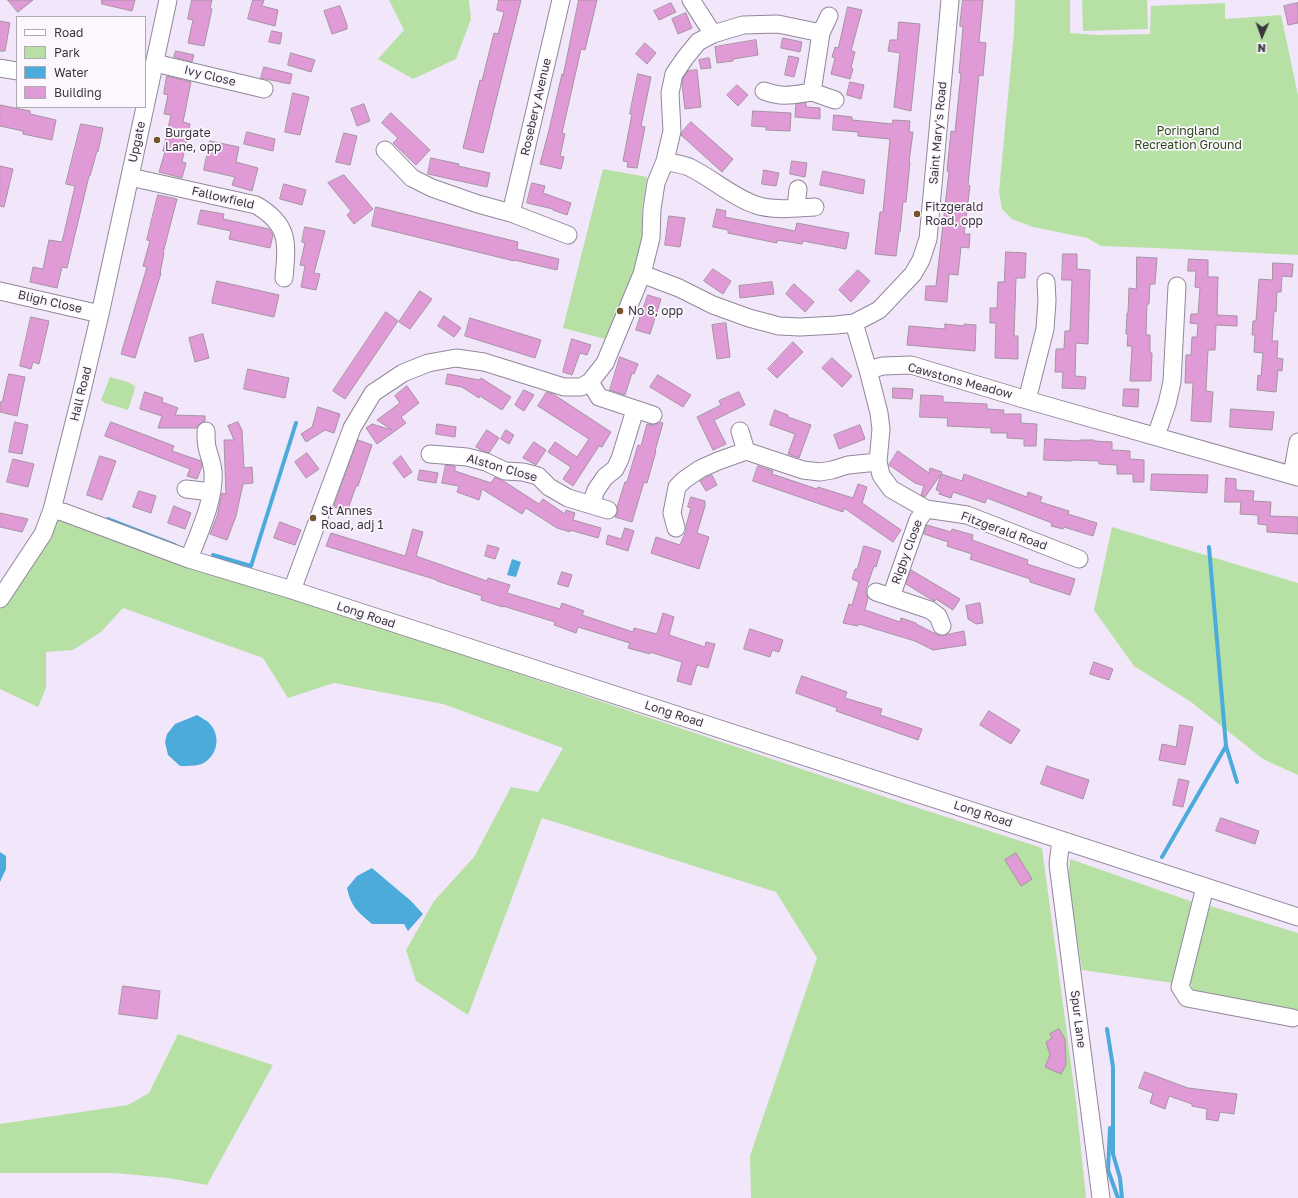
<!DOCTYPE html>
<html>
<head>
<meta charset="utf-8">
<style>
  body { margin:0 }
  #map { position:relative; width:1298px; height:1198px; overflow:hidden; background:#f2e6fb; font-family:"Golos Text",sans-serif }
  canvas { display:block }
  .legend { position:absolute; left:16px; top:16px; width:130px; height:92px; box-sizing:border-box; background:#fcf7ff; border:1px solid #afaab2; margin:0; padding:5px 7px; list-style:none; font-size:12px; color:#3b363e }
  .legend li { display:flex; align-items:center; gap:8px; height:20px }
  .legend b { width:20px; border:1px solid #afaab2 }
  .north { position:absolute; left:1242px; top:16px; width:40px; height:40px; -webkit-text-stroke:3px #fcf7ff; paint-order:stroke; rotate:182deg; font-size:11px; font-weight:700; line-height:16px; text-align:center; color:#3b363e }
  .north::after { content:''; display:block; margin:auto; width:14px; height:18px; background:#3b363e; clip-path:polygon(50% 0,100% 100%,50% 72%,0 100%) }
</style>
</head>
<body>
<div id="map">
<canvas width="1298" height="1198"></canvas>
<ul class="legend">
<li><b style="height:5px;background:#fff"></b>Road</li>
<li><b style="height:11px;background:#b7e1a4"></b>Park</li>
<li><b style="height:11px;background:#4cabda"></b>Water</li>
<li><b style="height:11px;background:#e09bd6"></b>Building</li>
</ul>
<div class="north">N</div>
</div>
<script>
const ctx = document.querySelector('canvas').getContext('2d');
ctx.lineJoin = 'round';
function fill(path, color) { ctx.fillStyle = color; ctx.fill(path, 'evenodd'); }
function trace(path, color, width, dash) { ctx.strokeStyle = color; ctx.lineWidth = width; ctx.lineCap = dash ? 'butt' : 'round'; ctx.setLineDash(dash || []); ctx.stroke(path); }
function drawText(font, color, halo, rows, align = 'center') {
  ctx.font = font + ' "Golos Text",sans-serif'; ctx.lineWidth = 3.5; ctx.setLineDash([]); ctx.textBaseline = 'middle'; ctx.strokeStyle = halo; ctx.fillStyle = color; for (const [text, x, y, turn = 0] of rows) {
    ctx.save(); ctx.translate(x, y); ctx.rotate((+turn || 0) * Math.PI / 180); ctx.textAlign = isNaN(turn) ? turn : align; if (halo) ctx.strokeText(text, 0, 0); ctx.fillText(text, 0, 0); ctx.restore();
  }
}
const green = new Path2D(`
  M 389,0 L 469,0 L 471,19 L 456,59 L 413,79 L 378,59 L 404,30 Z
  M 1015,0 L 1070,0 L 1070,33 L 1098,35 L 1150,34 L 1151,6 L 1225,3 L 1225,19 L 1281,15 L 1298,95 L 1298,255 L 1155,248 L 1101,246 L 1087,238 L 1033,227 L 1012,219 L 1002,209 L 999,192 L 1014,32 Z
  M 1082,0 L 1147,0 L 1148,29 L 1083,31 Z
  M 603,169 L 647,177 L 642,209 L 644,229 L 636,266 L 617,314 L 605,339 L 563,328 Z
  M 110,377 L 128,382 L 135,386 L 134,392 L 128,410 L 105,403 L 101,400 Z
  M 56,518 L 894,800 L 1042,848 L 1076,1101 L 1086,1198 L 751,1198 L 750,1156 L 817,958 L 776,892 L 542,818 L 468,1015 L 416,981 L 406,950 L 434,901 L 474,857 L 511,787 L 538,792 L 563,748 L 443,704 L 334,683 L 288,698 L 263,658 L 123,608 L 101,632 L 73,650 L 46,652 L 46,688 L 38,707 L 0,689 L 0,610 L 36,556 Z
  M 1112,527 L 1298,583 L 1298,775 L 1263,759 L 1191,702 L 1134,666 L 1094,610 Z
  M 1070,859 L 1193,902 L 1173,983 L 1082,970 L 1068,881 Z
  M 1210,906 L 1298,933 L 1298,1016 L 1200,995 L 1192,989 L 1190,978 Z
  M 178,1034 L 273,1065 L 207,1185 L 168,1178 L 114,1173 L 0,1173 L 0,1124 L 128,1105 L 149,1093 Z`);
const water = new Path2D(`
  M 512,559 L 521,562 L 516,577 L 507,575 Z
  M 197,715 C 201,718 207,720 210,724 C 221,736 218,756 202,764 C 195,766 187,766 180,766 L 168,755 L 165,742 L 167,734 L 175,724 Z
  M 0,852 L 6,856 L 6,869 L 0,882 Z
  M 372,868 L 411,901 L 423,914 L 408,931 L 404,924 L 372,924 C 358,912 351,907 347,888 L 357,876 Z`);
const stream = new Path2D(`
  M 108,519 L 175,545
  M 1209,547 L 1226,746 L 1237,782
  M 213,555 L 251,566 L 296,423
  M 1162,857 L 1226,746
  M 1107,1029 L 1113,1067 L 1113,1154 L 1120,1178 L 1122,1198
  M 1110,1128 L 1108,1170 L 1118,1198`);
const building = new Path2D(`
  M 8,0 L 33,0 L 18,12 Z
  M 102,0 L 135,0 L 132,11 L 102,4 Z
  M 192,0 L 212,0 L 210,8 L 212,9 L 204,46 L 188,43 L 193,20 L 188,19 Z
  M 253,0 L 264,0 L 262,6 L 278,10 L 275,26 L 248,19 Z
  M 499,0 L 521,0 L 483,153 L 463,148 L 480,80 L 482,81 L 494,33 L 498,34 L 504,12 L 497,10 Z
  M 579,0 L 597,0 L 585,50 L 581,49 L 562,133 L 565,134 L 560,156 L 564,157 L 561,169 L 540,164 L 549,130 L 562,74 L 563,75 Z
  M 963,0 L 983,0 L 979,42 L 986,43 L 983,76 L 979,75 L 968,185 L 970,186 L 964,234 L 970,234 L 969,248 L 961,247 L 958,275 L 949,274 L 947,302 L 925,300 L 926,286 L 936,286 L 949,171 L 947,171 L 951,131 L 955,132 L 961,73 L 959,73 L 963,27 L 960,26 Z
  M 671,3 L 676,12 L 659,20 L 654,11 Z
  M 1298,3 L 1298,23 L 1288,25 L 1284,6 Z
  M 340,6 L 347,25 L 347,29 L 332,34 L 324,11 Z
  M 848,7 L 862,10 L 851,51 L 855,52 L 851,68 L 853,69 L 850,79 L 831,74 L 835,58 L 832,57 L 835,47 L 838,48 Z
  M 686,13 L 692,28 L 678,34 L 672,19 Z
  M 0,21 L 10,23 L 5,51 L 0,51 Z
  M 899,22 L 920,24 L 911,111 L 894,107 L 900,53 L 888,51 L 890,40 L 897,40 Z
  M 272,31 L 282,33 L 280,44 L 269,42 Z
  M 783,38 L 802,42 L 800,52 L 781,48 Z
  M 756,40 L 758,55 L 733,59 L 733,61 L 717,63 L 715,47 Z
  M 645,43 L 656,53 L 647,64 L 636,54 Z
  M 176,51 L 194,55 L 192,62 L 174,57 Z
  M 291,53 L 315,60 L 311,72 L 288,65 Z
  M 789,56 L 799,58 L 794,77 L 785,75 Z
  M 709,58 L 711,68 L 701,69 L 699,60 Z
  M 264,67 L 292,74 L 290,84 L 261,78 Z
  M 697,70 L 701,107 L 685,109 L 682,84 L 683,78 L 688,71 Z
  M 638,74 L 651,77 L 641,126 L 645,127 L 637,168 L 627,167 L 628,162 L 623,161 L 632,114 L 630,114 Z
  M 167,76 L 191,82 L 183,122 L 190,124 L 182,162 L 186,163 L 182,178 L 159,172 L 165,152 L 163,151 L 171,115 L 164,114 L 168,95 L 164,94 Z
  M 850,82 L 864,85 L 861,99 L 847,95 Z
  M 737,85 L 748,95 L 738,106 L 727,95 Z
  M 293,93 L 309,97 L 300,135 L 285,132 Z
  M 806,103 L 806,107 L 820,108 L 820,119 L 795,117 L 796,104 Z
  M 364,104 L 370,121 L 357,126 L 351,109 Z
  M 0,105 L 30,111 L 30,114 L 56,120 L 52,140 L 23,134 L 23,131 L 0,126 Z
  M 753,111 L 791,113 L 790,131 L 766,130 L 766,127 L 752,126 Z
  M 391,113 L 430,150 L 416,165 L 393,143 L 398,138 L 382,123 Z
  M 834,115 L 852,117 L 852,120 L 892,124 L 893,120 L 910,121 L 909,132 L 913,132 L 909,162 L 910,162 L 906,202 L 903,202 L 900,232 L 899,232 L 896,256 L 875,254 L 880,212 L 883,212 L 890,139 L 858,136 L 858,132 L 833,130 Z
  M 691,122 L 733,159 L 722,172 L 681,135 L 682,132 Z
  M 81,124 L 103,128 L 98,152 L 97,151 L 90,176 L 89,176 L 67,268 L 62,267 L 57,288 L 30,282 L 33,267 L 43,269 L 49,240 L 62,242 L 75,186 L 66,184 Z
  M 247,132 L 275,139 L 273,151 L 244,144 Z
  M 344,133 L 357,136 L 350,165 L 336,162 Z
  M 210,141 L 239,147 L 236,162 L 258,168 L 252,191 L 232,185 L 235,177 L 204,170 Z
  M 431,158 L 459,164 L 458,166 L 490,173 L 487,187 L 428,174 Z
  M 792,161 L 807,163 L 805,177 L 790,174 Z
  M 0,166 L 13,169 L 4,207 L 0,206 Z
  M 764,170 L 779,173 L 776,186 L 762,184 Z
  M 823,171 L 865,180 L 863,194 L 820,185 Z
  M 344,175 L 373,209 L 354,224 L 347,215 L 351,211 L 328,183 Z
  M 532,183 L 545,186 L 543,193 L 571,203 L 567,215 L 553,210 L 553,209 L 527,203 Z
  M 284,184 L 306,190 L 302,205 L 280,199 Z
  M 158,195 L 177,199 L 163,253 L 164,253 L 160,273 L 161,273 L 135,358 L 121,354 L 147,267 L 143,266 L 150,241 L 147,240 Z
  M 376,207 L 518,242 L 517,249 L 559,259 L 557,270 L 514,260 L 514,261 L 372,226 Z
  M 717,209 L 726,211 L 725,217 L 795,231 L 797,223 L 849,233 L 846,249 L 803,241 L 802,244 L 777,240 L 777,243 L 728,233 L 728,230 L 713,227 Z
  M 201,210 L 224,214 L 223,219 L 269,229 L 273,235 L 270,248 L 229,239 L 231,231 L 198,224 Z
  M 669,216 L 685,218 L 680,247 L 665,245 Z
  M 305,227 L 325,231 L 314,273 L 320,274 L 316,290 L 301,287 L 305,266 L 300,265 L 305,243 L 302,242 Z
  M 1006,252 L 1026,253 L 1025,278 L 1016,278 L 1014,336 L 1018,336 L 1018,359 L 995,358 L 996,323 L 990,323 L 990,308 L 997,308 L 998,282 L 1004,282 Z
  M 1063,254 L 1077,254 L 1077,269 L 1090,270 L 1088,344 L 1076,343 L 1075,376 L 1086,377 L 1085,389 L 1062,388 L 1063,372 L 1055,372 L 1056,349 L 1064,349 L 1065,331 L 1070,331 L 1072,280 L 1062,280 Z
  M 1137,257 L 1157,258 L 1155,284 L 1150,284 L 1149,304 L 1147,304 L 1146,335 L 1150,335 L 1150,353 L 1152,353 L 1151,381 L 1130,381 L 1132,346 L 1127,346 L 1128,334 L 1126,334 L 1127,313 L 1128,313 L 1129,288 L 1136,289 Z
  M 1189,259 L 1208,260 L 1208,277 L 1218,277 L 1217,315 L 1237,316 L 1237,326 L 1216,325 L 1215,350 L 1208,350 L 1206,391 L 1213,392 L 1211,422 L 1191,421 L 1193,383 L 1185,383 L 1186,355 L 1191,355 L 1192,337 L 1197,337 L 1198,324 L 1190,323 L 1191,314 L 1198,314 L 1200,288 L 1195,287 L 1196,271 L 1188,271 Z
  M 1273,263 L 1293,264 L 1292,277 L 1282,276 L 1281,292 L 1277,292 L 1276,312 L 1274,311 L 1272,341 L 1278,341 L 1277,358 L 1283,359 L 1282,371 L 1278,370 L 1276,392 L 1257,390 L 1258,375 L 1261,376 L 1263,353 L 1254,352 L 1255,335 L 1252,335 L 1253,321 L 1256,321 L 1259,279 L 1272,280 Z
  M 713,269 L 731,281 L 723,294 L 704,281 Z
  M 858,270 L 870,281 L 851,302 L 839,290 Z
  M 217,281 L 279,295 L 274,317 L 212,303 Z
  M 772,282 L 774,294 L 740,298 L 739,286 Z
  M 794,284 L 814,302 L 805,312 L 786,294 Z
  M 420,291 L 432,299 L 410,329 L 399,322 Z
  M 648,295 L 661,299 L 650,334 L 636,330 Z
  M 386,312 L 398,321 L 345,399 L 333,391 Z
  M 444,316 L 461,328 L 454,337 L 438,326 Z
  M 31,317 L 49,321 L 39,364 L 33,362 L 31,369 L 20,366 Z
  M 470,318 L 541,340 L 535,358 L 465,336 Z
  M 726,323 L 730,357 L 717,359 L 712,325 Z
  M 945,324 L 964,326 L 964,324 L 976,325 L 975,351 L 907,345 L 909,326 L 945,329 Z
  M 203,334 L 209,358 L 195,362 L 189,338 Z
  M 572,339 L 591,345 L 587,355 L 580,353 L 572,375 L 563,372 Z
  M 793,342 L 803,352 L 777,378 L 768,369 Z
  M 620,357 L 638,364 L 634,374 L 632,373 L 625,395 L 610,390 Z
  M 832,358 L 852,376 L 842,387 L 822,368 Z
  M 248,369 L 289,378 L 285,398 L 244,389 Z
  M 9,374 L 25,377 L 17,416 L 0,412 L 0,402 L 2,402 Z
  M 448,374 L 479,380 L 481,378 L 511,397 L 502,410 L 480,396 L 479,398 L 462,387 L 446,384 Z
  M 658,375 L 691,395 L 683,407 L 650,387 Z
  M 407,386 L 419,403 L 401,417 L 406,423 L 377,444 L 366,428 L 372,424 L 392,430 L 377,420 L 400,403 L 395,396 Z
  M 893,388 L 913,389 L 912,399 L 893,398 Z
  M 1124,389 L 1139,389 L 1138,407 L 1123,406 Z
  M 524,390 L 534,395 L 524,411 L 515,405 Z
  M 145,392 L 163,398 L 162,402 L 178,408 L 175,415 L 205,416 L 205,421 L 201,423 L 197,428 L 158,428 L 162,416 L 140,409 Z
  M 547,392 L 553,394 L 611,432 L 602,447 L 599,446 L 573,486 L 563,479 L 571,467 L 548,452 L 555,442 L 577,457 L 589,439 L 538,406 Z
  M 739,392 L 745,405 L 714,420 L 726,444 L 713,450 L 697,417 L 721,405 L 719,401 Z
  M 921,395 L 943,396 L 943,402 L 987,404 L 987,409 L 1004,410 L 1003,414 L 1021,414 L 1021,423 L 1037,424 L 1036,446 L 1024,446 L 1024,439 L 1007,438 L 1007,433 L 991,433 L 991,428 L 947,426 L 948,418 L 920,417 Z
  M 318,407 L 340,414 L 334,433 L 325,430 L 306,442 L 301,434 L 312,427 Z
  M 1231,409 L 1274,412 L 1272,430 L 1230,427 Z
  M 775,410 L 788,415 L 788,417 L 811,425 L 799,458 L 788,454 L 795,434 L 770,425 Z
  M 15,422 L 28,425 L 22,454 L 9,452 Z
  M 111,422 L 174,446 L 172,451 L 201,461 L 202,466 L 197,479 L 187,476 L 190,469 L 105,436 Z
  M 238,422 L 242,430 L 244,468 L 252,467 L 253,483 L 243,484 L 236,516 L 227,540 L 210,534 L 217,516 L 222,493 L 226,494 L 224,440 L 234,440 L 228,426 Z
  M 660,422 L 663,423 L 655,451 L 656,451 L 647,483 L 644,482 L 632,522 L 615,517 L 618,512 L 617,507 L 625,482 L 627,482 L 638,445 L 641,446 L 647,424 L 655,425 Z
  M 437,424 L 456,427 L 455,437 L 436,434 Z
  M 860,425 L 865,439 L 839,449 L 834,435 Z
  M 487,430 L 499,438 L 489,453 L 481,450 L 476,447 Z
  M 506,430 L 514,435 L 509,444 L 501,439 Z
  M 1045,439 L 1079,441 L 1080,440 L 1094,440 L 1094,441 L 1112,442 L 1112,450 L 1130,451 L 1130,459 L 1144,460 L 1144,482 L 1133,482 L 1133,474 L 1117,474 L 1117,465 L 1099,464 L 1099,461 L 1071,460 L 1071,461 L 1044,460 Z
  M 358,440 L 372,445 L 358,486 L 356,486 L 347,512 L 334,507 Z
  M 534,442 L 546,450 L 536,465 L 523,458 Z
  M 898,451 L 929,473 L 930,468 L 942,472 L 941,474 L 962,481 L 964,474 L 1027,497 L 1028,492 L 1042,497 L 1040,502 L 1069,511 L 1068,514 L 1097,523 L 1093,536 L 1064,527 L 1063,529 L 1051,526 L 1052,523 L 987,498 L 985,503 L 953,492 L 951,498 L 939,494 L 940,491 L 936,490 L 941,474 L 925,497 L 921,495 L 924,486 L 915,483 L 889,465 Z
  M 307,453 L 319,469 L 306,478 L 295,462 Z
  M 100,456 L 116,461 L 102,500 L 87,495 Z
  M 401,456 L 412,472 L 404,478 L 393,463 Z
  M 13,459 L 34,464 L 28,487 L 7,482 Z
  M 446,465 L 455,466 L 455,471 L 491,483 L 495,477 L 502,480 L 539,504 L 543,499 L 565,514 L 566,510 L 575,513 L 573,520 L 601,528 L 598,538 L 570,530 L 570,532 L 557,528 L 526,508 L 522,514 L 482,489 L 479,500 L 457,492 L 459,486 L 442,483 Z
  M 758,466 L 773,471 L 772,474 L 817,489 L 818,487 L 853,498 L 858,484 L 867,487 L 862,503 L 901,530 L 893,542 L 844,508 L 843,512 L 753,481 Z
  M 420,470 L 438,473 L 436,483 L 418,480 Z
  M 1152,474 L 1208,475 L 1207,493 L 1151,490 Z
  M 712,475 L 717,485 L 706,491 L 700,481 Z
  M 1226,478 L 1236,479 L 1236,490 L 1254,491 L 1253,501 L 1271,502 L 1270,516 L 1298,517 L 1298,534 L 1267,532 L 1267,525 L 1258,524 L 1258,515 L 1240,514 L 1241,502 L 1225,502 Z
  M 139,491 L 156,496 L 151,513 L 133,507 Z
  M 691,497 L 705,501 L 705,506 L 697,533 L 709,537 L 699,569 L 651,553 L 656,537 L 680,545 L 686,531 L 686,526 L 691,508 L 688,507 Z
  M 174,506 L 191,513 L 185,529 L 168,523 Z
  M 0,513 L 28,519 L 22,532 L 0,527 Z
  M 280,522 L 301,530 L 295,545 L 274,538 Z
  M 927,525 L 951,532 L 952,529 L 973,535 L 972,540 L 1028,560 L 1027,564 L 1075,579 L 1070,595 L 1030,582 L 1030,579 L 970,559 L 972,554 L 947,546 L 948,542 L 924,534 Z
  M 625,528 L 634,531 L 628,551 L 606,544 L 608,535 L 621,539 Z
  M 413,529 L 423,532 L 416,556 L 487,581 L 488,578 L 510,585 L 507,593 L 560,609 L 562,603 L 584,611 L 582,615 L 633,632 L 634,628 L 657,634 L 663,613 L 674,617 L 669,635 L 705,647 L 706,642 L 715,644 L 708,668 L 697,665 L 691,685 L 677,681 L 682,662 L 650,652 L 650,654 L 628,648 L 630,643 L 578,627 L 576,633 L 554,625 L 555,622 L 503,606 L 503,607 L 481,600 L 482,596 L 437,581 L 437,580 L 326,546 L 331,533 L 405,556 Z
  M 488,545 L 499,548 L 495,559 L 485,556 Z
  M 864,546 L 881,551 L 876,567 L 874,566 L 866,589 L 866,594 L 868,598 L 865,610 L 900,622 L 901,618 L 916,623 L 916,624 L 940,636 L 964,631 L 966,645 L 933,650 L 915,641 L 859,624 L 858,626 L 843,623 L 849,604 L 852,605 L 859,582 L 852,579 L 855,569 L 857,569 Z
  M 911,570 L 960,599 L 953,610 L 936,599 L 935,601 L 932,600 L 906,584 Z
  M 562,572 L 572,575 L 568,587 L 558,584 Z
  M 980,603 L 983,623 L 976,624 L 968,619 L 966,606 Z
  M 750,629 L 783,640 L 779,652 L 772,650 L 770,657 L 744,649 Z
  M 1094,662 L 1113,669 L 1109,680 L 1090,674 Z
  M 802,676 L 847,692 L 845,698 L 882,709 L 880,715 L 922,729 L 918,740 L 836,711 L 837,708 L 796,693 Z
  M 989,711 L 1020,730 L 1011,744 L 980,725 Z
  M 1180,725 L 1193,727 L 1185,765 L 1159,760 L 1162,744 L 1176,747 Z
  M 1047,766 L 1089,780 L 1083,799 L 1041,784 Z
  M 1179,779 L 1189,781 L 1183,807 L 1173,805 Z
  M 1221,818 L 1259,831 L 1255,844 L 1216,831 Z
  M 1016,853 L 1032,879 L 1021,886 L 1005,860 Z
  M 123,986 L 160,991 L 157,1019 L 119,1014 Z
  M 1059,1029 L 1065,1039 L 1066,1065 L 1061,1074 L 1045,1067 L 1050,1055 L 1046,1042 L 1052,1038 L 1050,1034 Z
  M 1145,1072 L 1188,1088 L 1237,1094 L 1234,1114 L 1220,1112 L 1218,1121 L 1206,1119 L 1207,1109 L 1192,1106 L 1192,1104 L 1169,1096 L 1165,1109 L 1150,1103 L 1153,1093 L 1139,1088 Z`);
const minor = new Path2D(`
  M 691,0 L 713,34
  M 821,33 L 829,16
  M 155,63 L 264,89
  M 0,68 L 17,71
  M 812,92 L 835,100
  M 145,107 L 168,0
  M 385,150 L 412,178 L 432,188 L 478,204 L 511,213 L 568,235
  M 665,161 C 672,163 681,164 689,167 C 712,178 732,197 756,205 C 774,211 796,208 815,207
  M 130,177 L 256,205 C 290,225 287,243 284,278
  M 796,208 L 798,189
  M 511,213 L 561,0
  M 642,274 L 679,288 L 713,305 L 749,318 L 779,326 L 800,327 L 836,325 L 854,323 L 879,310 L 913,274 L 921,260 L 928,239 L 950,0
  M 0,291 L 100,314
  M 854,323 L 868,370 L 879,413 L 881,429 L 878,462 L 881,475 L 891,489 L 926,509 L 967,515 L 1079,559
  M 868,370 L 883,366 L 911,365 L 1027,400 L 1298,477
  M 590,382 L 599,397 L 653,415
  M 1027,400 L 1045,329 L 1047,301 L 1046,282
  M 740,431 L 746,451
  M 1156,436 L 1167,404 L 1172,382 L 1177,286
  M 430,454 L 467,457 L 486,462 L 505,471 L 523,472 L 538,476 L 549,487 L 568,498 L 608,510
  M 1292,475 L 1298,442
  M 186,489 L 211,492
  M 591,504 L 596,490 L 605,477 L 615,469 L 620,459 L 635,410
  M 926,509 L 918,520 L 891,597 L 930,610 L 938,616 L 942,626
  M 52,510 L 63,512 L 189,559 L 292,590 L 1298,917
  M 676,528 L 672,513 L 677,487 L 684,480 L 700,469 L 718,461 L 746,451 L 803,470 L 820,472 L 832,470 L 848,465 L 878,462
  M 189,559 C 199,532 215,500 213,471 C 212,463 209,455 207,447 C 206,442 206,437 206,431
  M 292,590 L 352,428 L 373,393 L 403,373 L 428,363 L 456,358 L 484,362 L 564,387 L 581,387 L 590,382 L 605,363 L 642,274 L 651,238 L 652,209 L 656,183 L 665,161 L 672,131 L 670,93 L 674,74 L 685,58 L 698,42 L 713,34 L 743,25 L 778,24 L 821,33 L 812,92 C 792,95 783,98 764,91
  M 876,592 L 891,597
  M 0,599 L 43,534 L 52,510 L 80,399 L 100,314 L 145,107
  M 1061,840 L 1058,864 L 1101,1198
  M 1205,887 L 1180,987 L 1187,998 L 1293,1018`);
const markers = [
  [157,140,4,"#75562b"],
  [917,214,4,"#75562b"],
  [620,311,4,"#75562b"],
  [313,518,4,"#75562b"]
];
const streetNames = [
  ["Ivy Close",210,76,14],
  ["Rosebery Avenue",536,107,-77],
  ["Saint Mary's Road",938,133,-85],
  ["Upgate",137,142,-78],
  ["Fallowfield",223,198,13],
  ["Bligh Close",50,302,13],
  ["Cawstons Meadow",960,381,15],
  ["Hall Road",81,394,-76],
  ["Alston Close",502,468,16],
  ["Fitzgerald Road",1004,531,20],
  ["Rigby Close",907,552,-70],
  ["Long Road",366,615,18],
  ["Long Road",674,714,18],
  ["Long Road",983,814,18],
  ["Spur Lane",1078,1019,83]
];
const parkNames = [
  ["Poringland",1188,131],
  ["Recreation Ground",1188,145]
];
const poiNames = [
  ["Burgate",165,133],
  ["Lane, opp",165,147],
  ["Fitzgerald",925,207],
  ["Road, opp",925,221],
  ["No 8, opp",628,311],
  ["St Annes",321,511],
  ["Road, adj 1",321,525]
];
fill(green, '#b7e1a4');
fill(water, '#4cabda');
trace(stream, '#4cabda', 4);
fill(building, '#e09bd6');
trace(building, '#a593a2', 1);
trace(minor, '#92879a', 19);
trace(minor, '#fff', 17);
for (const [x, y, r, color] of markers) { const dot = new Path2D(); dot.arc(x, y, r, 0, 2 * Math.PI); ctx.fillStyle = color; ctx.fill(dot); trace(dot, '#fcf7ff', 1.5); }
drawText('12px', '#3b363e', '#fcf7ff', streetNames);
drawText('12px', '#294918', '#fcf7ff', parkNames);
drawText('12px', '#3b363e', '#fcf7ff', poiNames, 'left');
</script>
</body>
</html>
